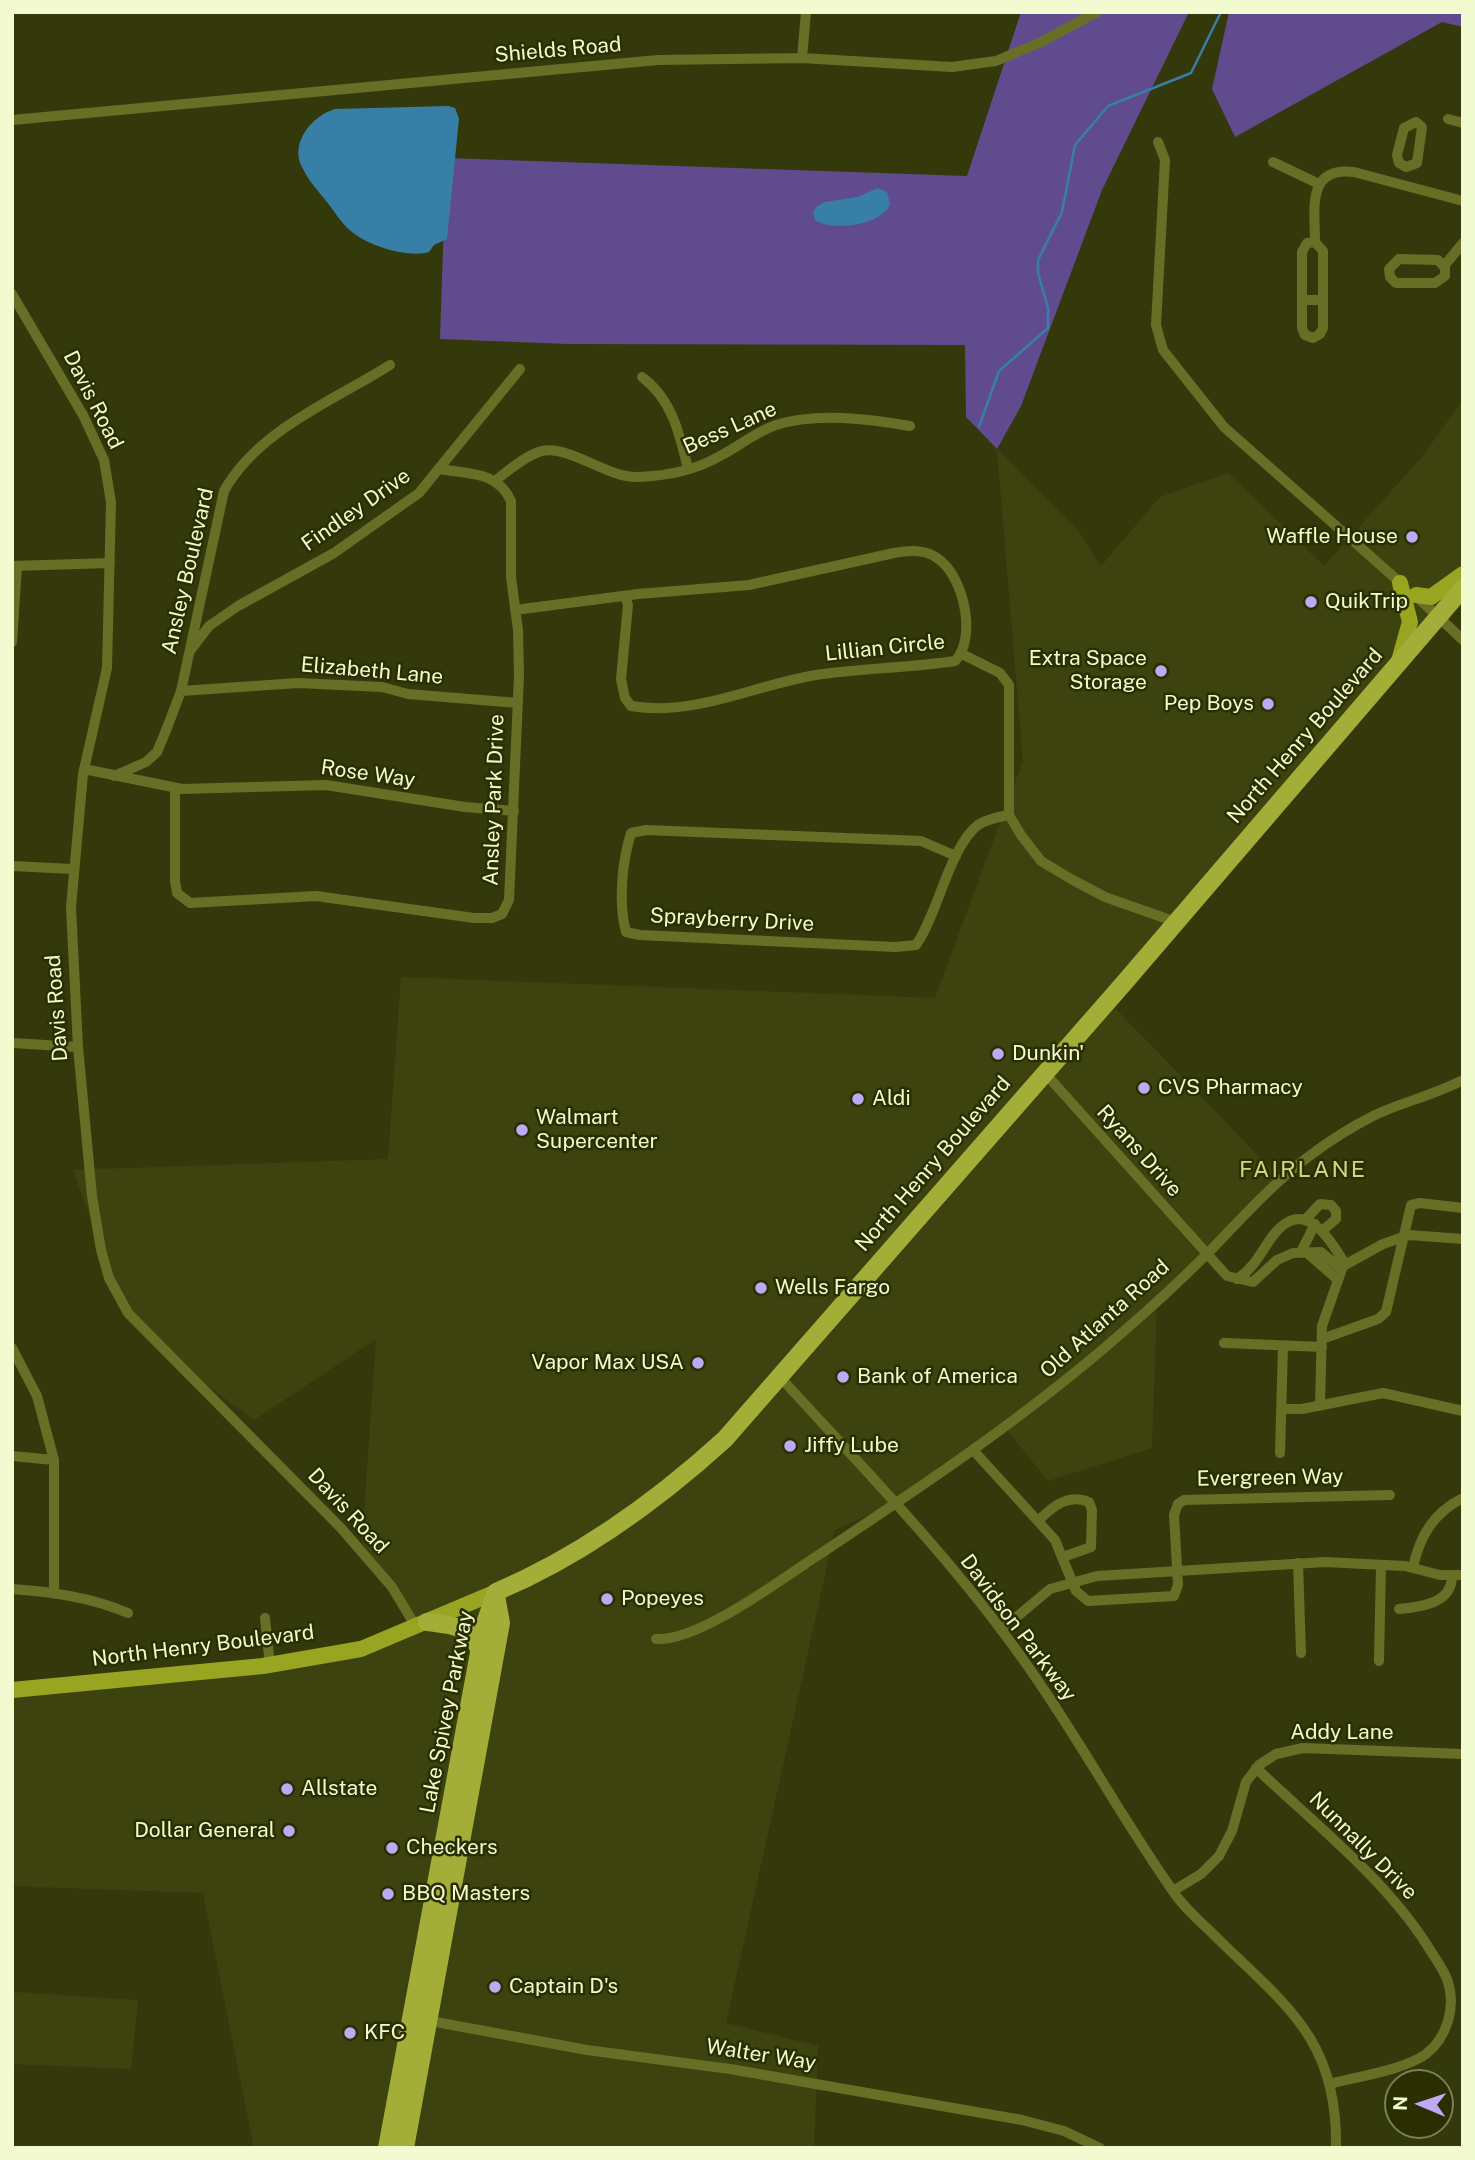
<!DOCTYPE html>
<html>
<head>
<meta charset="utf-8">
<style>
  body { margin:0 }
  #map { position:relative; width:1475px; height:2160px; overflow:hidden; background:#34390c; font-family:"Public Sans",sans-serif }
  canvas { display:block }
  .frame { position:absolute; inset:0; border:14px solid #f2fad0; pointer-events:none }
  .north { position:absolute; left:1384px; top:2069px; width:70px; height:70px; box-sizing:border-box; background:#2a2f01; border:2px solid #7a8054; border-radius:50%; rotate:272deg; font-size:19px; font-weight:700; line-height:28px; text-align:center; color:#f2fad0 }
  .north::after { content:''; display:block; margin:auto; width:24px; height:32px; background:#bda9f5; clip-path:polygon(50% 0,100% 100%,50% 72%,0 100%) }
</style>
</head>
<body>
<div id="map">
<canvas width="1475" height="2160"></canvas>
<div class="frame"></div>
<div class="north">N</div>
</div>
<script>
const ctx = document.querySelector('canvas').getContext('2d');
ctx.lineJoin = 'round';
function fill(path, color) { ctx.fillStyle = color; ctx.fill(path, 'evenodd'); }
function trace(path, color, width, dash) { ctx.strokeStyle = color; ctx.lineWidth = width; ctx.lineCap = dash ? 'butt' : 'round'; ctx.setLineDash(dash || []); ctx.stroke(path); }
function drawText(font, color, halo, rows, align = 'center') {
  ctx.font = font + ' "Public Sans",sans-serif'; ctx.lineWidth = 5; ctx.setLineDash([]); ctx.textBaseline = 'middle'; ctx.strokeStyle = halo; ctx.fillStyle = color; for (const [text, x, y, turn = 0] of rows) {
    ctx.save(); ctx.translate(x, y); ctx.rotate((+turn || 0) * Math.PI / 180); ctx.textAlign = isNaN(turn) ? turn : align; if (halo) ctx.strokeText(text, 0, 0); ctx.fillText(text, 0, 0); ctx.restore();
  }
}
const built = new Path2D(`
  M 1463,400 L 1463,603 L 1312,771 L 1112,1005 L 1278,1176 L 1157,1301 L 1152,1448 L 1048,1481 L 1007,1430 L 911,1495 L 835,1530 L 726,2023 L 818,2046 L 814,2148 L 254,2148 L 203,1893 L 12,1886 L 12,1687 L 336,1657 L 418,1627 L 362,1543 L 376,1339 L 254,1420 L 166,1355 L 116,1291 L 73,1170 L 388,1159 L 401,977 L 935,998 L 1023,761 L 997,449 L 1080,533 L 1101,566 L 1160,497 L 1228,473 L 1324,566 L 1421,458 Z
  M 12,1992 L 138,2000 L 131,2069 L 12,2064 Z`);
const green = new Path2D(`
  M 1021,12 L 1189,12 L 1102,190 L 1021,406 L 997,449 L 966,417 L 965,345 L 568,344 L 440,339 L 446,158 L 967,176 Z
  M 1229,12 L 1463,12 L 1463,27 L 1442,22 L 1235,137 L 1212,89 Z`);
const water = new Path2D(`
  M 448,106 L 455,108 L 459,119 L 447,239 L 434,245 L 429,252 C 409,258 373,247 356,235 C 344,227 336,214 327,202 C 318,191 308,180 302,167 C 289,143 313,115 335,109 Z
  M 878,188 L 887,192 L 890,204 C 883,225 832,232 815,220 L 813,213 L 816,207 L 825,202 L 857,197 Z`);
const stream = new Path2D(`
  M 979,427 L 999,371 L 1048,328 L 1048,308 L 1038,273 L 1038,260 L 1062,212 L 1075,145 L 1108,106 L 1191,73 L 1221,12`);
const minor = new Path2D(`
  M 802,58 L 806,12
  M 1448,119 L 1463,123
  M 12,120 L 658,60 L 802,58 L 952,67 L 996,61 L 1041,42 L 1097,12
  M 1416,122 L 1422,127 L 1417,163 L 1406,167 L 1399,163 L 1397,155 L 1404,128 Z
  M 1158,142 L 1165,160 L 1156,325 L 1163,350 L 1224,427 L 1403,585
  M 1273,162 L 1319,184
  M 1315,242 L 1307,243 L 1302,252 L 1302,328 L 1305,335 L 1313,338 L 1320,334 L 1323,328 L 1323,251 L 1315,242 C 1315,210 1306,166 1354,172 L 1463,201
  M 1399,259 L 1438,260 L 1445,268 L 1445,276 L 1435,283 L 1396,283 L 1390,277 L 1389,269 Z
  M 1444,266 L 1463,243
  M 12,294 L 83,415 L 104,460 L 111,502 L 107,668 L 83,774 L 71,907 L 78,1047 L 92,1196 L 101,1250 L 109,1278 L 128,1313 L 341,1528 L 392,1587 L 416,1627
  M 1302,300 L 1323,300
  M 642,377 C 672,399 680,435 688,469
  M 496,480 C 508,471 521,459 536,453 C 565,440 604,478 638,477 C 665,476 696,470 720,456 C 740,446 755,432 776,425 C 816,412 869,419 910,426
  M 12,566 L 110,563
  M 1417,597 L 1463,640
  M 515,610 L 638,594 L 749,585 L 894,553 C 911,550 928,549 941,561 C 964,580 977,638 955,661 C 909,668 862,668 816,675 C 754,685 694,717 631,706 L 625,698 L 621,679 L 628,605 L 625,596
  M 12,642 L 17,566
  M 190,651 L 209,626 L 238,606 L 334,553 L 419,493 L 520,369
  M 962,654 L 1000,673 L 1009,685 L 1009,815 L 1021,835 L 1041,861 L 1071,879 L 1105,897 L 1176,922
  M 181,691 L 298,683 L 382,687 L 408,694 L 518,703
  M 84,769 L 182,789 L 326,785 L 465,807 L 514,811
  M 114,776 L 146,762 L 157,752 L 167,728 L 181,691 L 224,491 C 258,430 333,401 390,365
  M 175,788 L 175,881 L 177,893 L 190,903 L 316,896 L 474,918 L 492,918 L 502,914 L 509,900 L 519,676 L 518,630 L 511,577 L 511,501 C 498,471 468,474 439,469
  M 956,856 L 921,841 L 646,830 L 631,833 C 622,862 618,903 626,932 L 640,935 L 895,947 L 916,945 C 938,914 950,846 978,825 C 987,819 998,817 1009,815
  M 12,866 L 72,869
  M 12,1043 L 78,1047
  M 1044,1072 L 1227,1276 L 1253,1282 L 1277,1260 L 1293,1253 L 1321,1252 L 1341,1269
  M 1305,1220 L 1320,1204 L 1331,1205 L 1336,1211 L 1336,1219 L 1323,1230
  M 1301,1252 L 1315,1224
  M 1307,1253 L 1337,1279
  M 1237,1279 C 1256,1267 1262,1249 1275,1233 C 1306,1197 1330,1240 1345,1264
  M 1322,1339 L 1378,1319 L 1386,1312 L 1411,1205 L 1420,1203 L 1463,1208
  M 1224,1343 L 1322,1347
  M 12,1348 L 37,1396 L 54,1460 L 54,1592
  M 780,1377 C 863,1468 951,1558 1022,1658 C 1077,1734 1121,1818 1175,1894 C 1186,1910 1202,1923 1215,1936 C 1285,2005 1338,2038 1336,2148
  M 1320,1406 L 1322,1326 L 1343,1266 L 1383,1244 L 1409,1235 L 1463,1239
  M 1281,1409 L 1302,1409 L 1383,1393 L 1463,1411
  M 974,1451 L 1055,1540 L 1076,1591 L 1088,1601 L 1174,1596 L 1178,1585 L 1174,1515 L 1178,1504 L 1184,1500 L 1390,1495
  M 1280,1453 L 1283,1346
  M 12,1456 L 54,1460
  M 1038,1521 C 1052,1507 1068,1493 1089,1502 L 1092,1510 L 1091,1547 L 1063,1557
  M 1298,1563 L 1301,1653
  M 1413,1567 C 1420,1536 1433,1513 1463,1498
  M 12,1589 C 52,1592 90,1597 128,1613
  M 1399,1609 C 1422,1607 1452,1603 1452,1576
  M 265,1618 L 270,1665
  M 1001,1630 L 1050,1589 L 1097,1576 L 1325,1562 L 1405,1566 L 1440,1575 L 1463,1575
  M 656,1639 C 695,1642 772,1586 805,1564 C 915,1491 1024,1419 1124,1331 C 1153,1306 1182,1279 1209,1252 C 1241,1219 1271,1185 1308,1157 C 1329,1141 1351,1127 1375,1115 C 1403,1102 1434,1095 1463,1080
  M 1379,1661 L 1381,1565
  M 1256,1768 C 1315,1824 1383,1877 1427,1945 C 1434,1957 1444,1969 1448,1982 C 1456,2007 1447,2038 1426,2054 C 1404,2070 1356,2077 1329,2084
  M 1173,1891 L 1201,1874 L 1219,1856 L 1232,1831 L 1246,1782 L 1259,1765 L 1276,1754 L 1303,1748 L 1463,1754
  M 425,2020 L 587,2050 L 730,2069 L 1022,2120 L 1064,2131 L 1100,2148`);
const primary = new Path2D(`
  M 1416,595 L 1431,597 L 1463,574
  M 1399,661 L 1410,622 L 1400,583
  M 12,1690 L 263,1666 L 361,1649 L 496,1592`);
const trunk = new Path2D(`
  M 496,1592 C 581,1556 657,1501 725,1439 L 1124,983 L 1463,588
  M 427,1622 C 450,1625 470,1625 479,1649
  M 387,2148 L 484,1626 L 496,1592
  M 405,2148 L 501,1623 L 496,1596`);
const markers = [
  [1412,537,7,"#bda9f5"],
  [1311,602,7,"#bda9f5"],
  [1161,671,7,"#bda9f5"],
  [1268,704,7,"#bda9f5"],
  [998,1054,7,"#bda9f5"],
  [1144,1088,7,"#bda9f5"],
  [858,1099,7,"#bda9f5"],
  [522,1130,7,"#bda9f5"],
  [761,1288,7,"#bda9f5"],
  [698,1363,7,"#bda9f5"],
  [843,1377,7,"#bda9f5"],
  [790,1446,7,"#bda9f5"],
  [607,1599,7,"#bda9f5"],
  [287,1789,7,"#bda9f5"],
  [289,1831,7,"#bda9f5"],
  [392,1848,7,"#bda9f5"],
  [388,1894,7,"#bda9f5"],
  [495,1987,7,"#bda9f5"],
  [350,2033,7,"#bda9f5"]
];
const streetNames = [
  ["Shields Road",558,50,-5],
  ["Davis Road",93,400,63],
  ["Bess Lane",730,428,-24],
  ["Findley Drive",356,510,-35],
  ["Ansley Boulevard",188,571,-77],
  ["Lillian Circle",885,648,-6],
  ["Elizabeth Lane",372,671,5],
  ["North Henry Boulevard",1305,736,-49],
  ["Rose Way",368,774,8],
  ["Ansley Park Drive",494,800,-88],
  ["Sprayberry Drive",732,920,3],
  ["Davis Road",57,1008,-94],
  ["Ryans Drive",1139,1151,48],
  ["North Henry Boulevard",933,1164,-49],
  ["Old Atlanta Road",1105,1319,-42],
  ["Evergreen Way",1270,1478,-1],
  ["Davis Road",348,1511,47],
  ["Davidson Parkway",1018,1628,53],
  ["North Henry Boulevard",203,1646,-7],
  ["Lake Spivey Parkway",447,1712,-79],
  ["Addy Lane",1342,1733],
  ["Nunnally Drive",1363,1846,45],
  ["Walter Way",761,2055,9]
];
const poiNames = [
  ["Waffle House",1398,537,"right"],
  ["QuikTrip",1325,602],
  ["Extra Space",1147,659,"right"],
  ["Storage",1147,683,"right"],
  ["Pep Boys",1254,704,"right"],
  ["Dunkin'",1012,1054],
  ["CVS Pharmacy",1158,1088],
  ["Aldi",872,1099],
  ["Walmart",536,1118],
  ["Supercenter",536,1142],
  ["Wells Fargo",775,1288],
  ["Vapor Max USA",684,1363,"right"],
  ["Bank of America",857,1377],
  ["Jiffy Lube",804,1446],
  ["Popeyes",621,1599],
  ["Allstate",301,1789],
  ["Dollar General",275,1831,"right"],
  ["Checkers",406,1848],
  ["BBQ Masters",402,1894],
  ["Captain D's",509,1987],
  ["KFC",364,2033]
];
const neighbourhoodNames = [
  ["FAIRLANE",1303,1170]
];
fill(built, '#3d430f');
fill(green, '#5f4b8e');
fill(water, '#377fa6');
trace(stream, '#377fa6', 2.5);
trace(minor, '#676f26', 10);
trace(primary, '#98a521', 16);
trace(trunk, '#a2ae38', 18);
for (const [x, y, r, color] of markers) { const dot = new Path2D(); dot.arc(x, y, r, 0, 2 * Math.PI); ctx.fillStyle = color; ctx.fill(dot); trace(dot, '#2a2f01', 2.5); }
drawText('21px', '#f2fad0', '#2a2f01', streetNames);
drawText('21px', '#f2fad0', '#2a2f01', poiNames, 'left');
ctx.letterSpacing = '2px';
drawText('23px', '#cad682', '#2a2f01', neighbourhoodNames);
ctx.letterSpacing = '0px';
</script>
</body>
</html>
